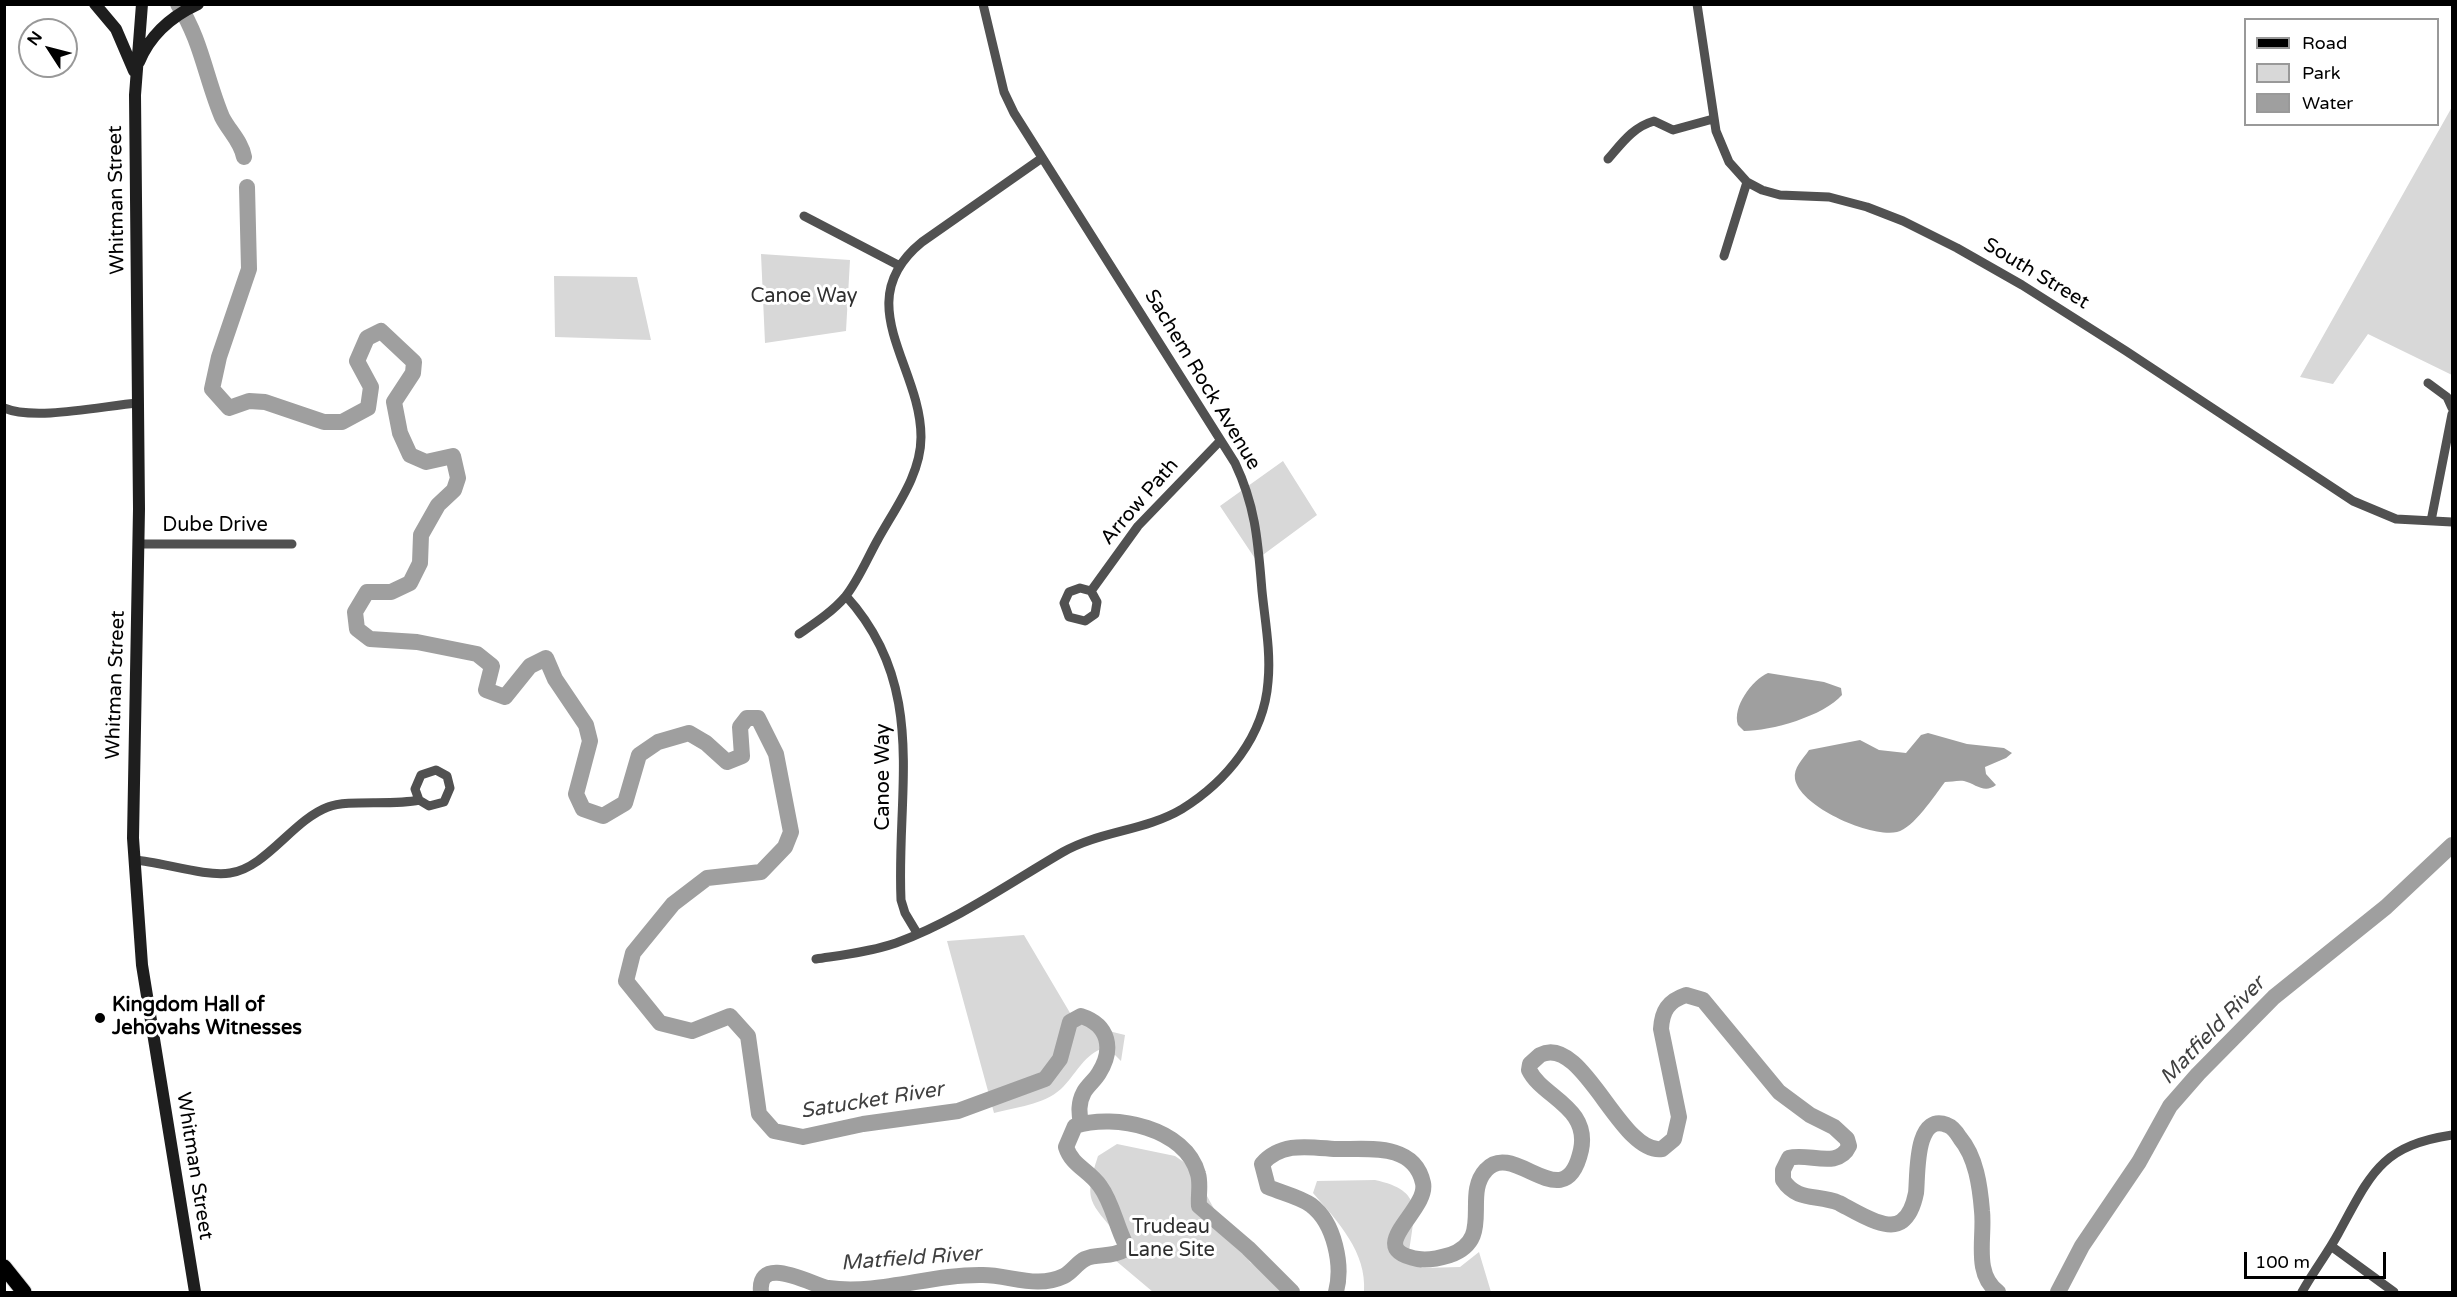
<!DOCTYPE html>
<html>
<head>
<meta charset="utf-8">
<style>
  body { margin:0 }
  #map { position:relative; width:2457px; height:1297px; overflow:hidden; background:#fff; font-family:"Varela Round",sans-serif }
  canvas { display:block }
  .frame { position:absolute; inset:0; border:6px solid #000; pointer-events:none }
  .legend { position:absolute; left:2244px; top:18px; width:195px; height:108px; box-sizing:border-box; background:#fff; border:2px solid #999; margin:0; padding:8px 10px; list-style:none; font-size:18px; color:#000 }
  .legend li { display:flex; align-items:center; gap:12px; height:30px }
  .legend b { width:30px; border:2px solid #999 }
  .north { position:absolute; left:18px; top:18px; width:60px; height:60px; box-sizing:border-box; background:#fff; border:2px solid #999; border-radius:50%; rotate:306deg; font-size:16px; font-weight:700; line-height:24px; text-align:center; color:#000 }
  .north::after { content:''; display:block; margin:auto; width:21px; height:27px; background:#000; clip-path:polygon(50% 0,100% 100%,50% 72%,0 100%) }
  .scale { position:absolute; left:2244px; top:1252px; width:142px; height:27px; box-sizing:border-box; border:3px solid #000; border-top:0; padding-left:8px; font-size:18px; line-height:21px; white-space:nowrap; color:#000; -webkit-text-stroke:4px #fff; paint-order:stroke }
</style>
</head>
<body>
<div id="map">
<canvas width="2457" height="1297"></canvas>
<div class="frame"></div>
<ul class="legend">
<li><b style="height:8px;background:#000"></b>Road</li>
<li><b style="height:16px;background:#d8d8d8"></b>Park</li>
<li><b style="height:16px;background:#9f9f9f"></b>Water</li>
</ul>
<div class="north">N</div>
<div class="scale">100 m</div>
</div>
<script>
const ctx = document.querySelector('canvas').getContext('2d');
ctx.lineJoin = 'round';
function fill(path, color) { ctx.fillStyle = color; ctx.fill(path, 'evenodd'); }
function trace(path, color, width, dash) { ctx.strokeStyle = color; ctx.lineWidth = width; ctx.lineCap = dash ? 'butt' : 'round'; ctx.setLineDash(dash || []); ctx.stroke(path); }
function drawText(font, color, halo, rows, align = 'center') {
  ctx.font = font + ' "Varela Round",sans-serif'; ctx.lineWidth = 6; ctx.setLineDash([]); ctx.textBaseline = 'middle'; ctx.strokeStyle = halo; ctx.fillStyle = color; for (const [text, x, y, turn = 0] of rows) {
    ctx.save(); ctx.translate(x, y); ctx.rotate((+turn || 0) * Math.PI / 180); ctx.textAlign = isNaN(turn) ? turn : align; if (halo) ctx.strokeText(text, 0, 0); ctx.fillText(text, 0, 0); ctx.restore();
  }
}
const green = new Path2D(`
  M 2452,107 L 2452,375 L 2368,334 L 2333,384 L 2300,377 Z
  M 761,254 L 850,260 L 846,331 L 765,343 Z
  M 554,276 L 637,277 L 651,340 L 555,337 Z
  M 1283,461 L 1317,515 L 1256,560 L 1220,506 Z
  M 1024,935 L 1076,1023 L 1125,1035 L 1121,1061 L 1115,1055 L 1101,1049 C 1083,1056 1075,1076 1061,1089 C 1043,1105 1016,1107 994,1113 L 947,941 Z
  M 1117,1144 L 1175,1156 L 1191,1167 L 1218,1216 L 1250,1262 L 1290,1292 L 1153,1292 L 1109,1255 L 1118,1248 L 1119,1237 C 1090,1201 1083,1202 1098,1156 Z
  M 1375,1180 C 1425,1191 1414,1212 1409,1254 L 1422,1268 L 1460,1267 L 1479,1252 L 1491,1292 L 1364,1292 C 1367,1252 1338,1222 1313,1193 L 1317,1181 Z`);
const water = new Path2D(`
  M 1768,673 L 1824,682 L 1841,688 L 1842,695 C 1824,716 1771,731 1744,731 L 1738,725 C 1732,707 1752,680 1768,673 Z
  M 1928,733 L 1967,744 L 2004,748 L 2012,753 L 2006,758 L 1985,767 L 1986,774 L 1996,785 C 1984,794 1976,784 1964,781 C 1958,780 1951,782 1945,782 C 1934,796 1914,828 1897,832 C 1871,838 1800,807 1795,779 C 1793,768 1803,759 1809,750 L 1860,740 L 1879,750 L 1906,753 L 1921,735 Z`);
const river = new Path2D(`
  M 178,4 C 201,39 206,79 222,117 C 229,131 241,141 244,157
  M 247,187 L 249,269 L 219,357 L 212,389 L 229,408 L 249,401 L 265,402 L 324,422 L 342,422 L 368,408 L 371,387 L 357,361 L 367,338 L 381,331 L 414,362 L 413,373 L 394,402 L 400,433 L 410,455 L 426,462 L 453,456 L 458,478 L 454,490 L 438,505 L 421,535 L 420,563 L 410,583 L 391,592 L 367,592 L 355,612 L 357,629 L 370,639 L 417,642 L 477,654 L 492,666 L 486,690 L 505,697 L 530,666 L 546,658 L 555,679 L 586,725 L 590,741 L 576,794 L 583,809 L 603,816 L 625,803 L 639,755 L 658,742 L 689,733 L 706,743 L 727,762 L 742,756 L 740,727 L 747,718 L 758,718 L 776,754 L 791,832 L 785,847 L 761,872 L 707,878 L 673,904 L 633,953 L 626,981 L 660,1023 L 692,1031 L 730,1016 L 748,1036 L 759,1114 L 774,1131 L 803,1137 L 863,1124 L 958,1111 L 1045,1079 L 1060,1059 L 1070,1022 L 1081,1016 C 1109,1025 1114,1049 1099,1073 C 1095,1080 1088,1085 1084,1092 C 1078,1103 1079,1113 1081,1124
  M 761,1292 C 757,1253 812,1285 828,1288 C 880,1295 931,1274 983,1275 C 1010,1275 1037,1289 1064,1276 C 1072,1272 1077,1263 1085,1259 C 1097,1253 1111,1258 1124,1250 L 1125,1243 C 1116,1225 1112,1202 1100,1186 C 1089,1170 1072,1166 1066,1147 L 1075,1126 C 1115,1113 1186,1128 1198,1174 C 1201,1184 1198,1196 1199,1206 L 1248,1248 L 1292,1292
  M 1336,1292 C 1343,1266 1335,1223 1311,1205 C 1300,1197 1282,1193 1268,1187 L 1262,1164 C 1281,1142 1308,1147 1334,1149 C 1365,1150 1414,1141 1423,1183 C 1429,1211 1361,1249 1418,1259 C 1429,1261 1440,1258 1450,1255 C 1495,1239 1462,1196 1486,1170 C 1514,1138 1565,1222 1581,1150 C 1590,1107 1542,1097 1529,1070 L 1530,1064 L 1540,1055 C 1583,1033 1620,1155 1662,1149 L 1674,1139 L 1679,1117 L 1661,1029 C 1662,1011 1668,1001 1686,995 L 1703,1000 L 1779,1092 L 1810,1115 L 1834,1127 L 1847,1139 L 1849,1146 C 1838,1170 1808,1152 1789,1158 L 1783,1170 L 1783,1180 C 1797,1202 1818,1194 1839,1203 C 1853,1210 1887,1233 1902,1221 C 1910,1215 1914,1203 1916,1193 C 1918,1178 1914,1112 1947,1125 C 1953,1127 1957,1133 1960,1138 C 1976,1157 1980,1186 1982,1211 C 1985,1237 1973,1274 1998,1292
  M 2058,1292 L 2082,1246 L 2139,1162 L 2170,1106 L 2198,1074 L 2274,997 L 2386,907 L 2452,845`);
const minor = new Path2D(`
  M 1697,4 L 1716,131 L 1729,162 L 1747,182 L 1762,190 L 1780,195 L 1829,197 L 1867,207 L 1903,221 L 1957,248 L 2022,285 L 2126,351 L 2353,501 L 2396,519 L 2452,522
  M 1608,159 C 1622,143 1633,127 1654,121 L 1673,130 L 1713,119
  M 804,216 L 898,265
  M 1724,256 L 1747,182
  M 2428,383 L 2447,397 L 2452,408
  M 4,408 C 35,421 102,406 138,403
  M 2431,521 L 2452,414
  M 138,544 L 292,544
  M 1091,591 L 1097,602 L 1095,614 L 1085,621 L 1069,617 L 1064,603 L 1069,592 L 1080,588 L 1091,591 L 1138,526 L 1220,441
  M 846,596 C 929,687 896,790 901,900 L 905,913 L 917,933
  M 799,634 C 815,623 832,612 845,597 C 858,581 867,559 877,541 C 895,508 921,475 921,437 C 921,365 848,302 922,242 L 1042,158
  M 135,860 C 161,862 206,877 230,873 C 266,868 293,820 328,807 C 348,799 393,806 419,800 L 415,789 L 421,775 L 436,770 L 447,776 L 450,788 L 444,802 L 429,806 L 419,800
  M 816,959 C 842,955 870,952 896,943 C 956,921 1008,884 1063,852 C 1100,831 1145,831 1182,809 C 1227,781 1264,736 1268,682 C 1271,652 1265,621 1262,591 C 1258,543 1256,507 1235,463 L 1014,113 L 1004,92 L 983,4
  M 2331,1246 L 2394,1292
  M 2302,1292 C 2313,1272 2327,1254 2338,1234 C 2371,1174 2380,1146 2452,1135`);
const secondary = new Path2D(`
  M 95,4 L 116,29 L 134,71
  M 142,4 L 135,95 L 139,509 L 133,838 L 142,965 L 195,1292
  M 139,62 C 150,35 172,16 198,4`);
const primary = new Path2D(`
  M 4,1267 L 24,1292`);
const markers = [
  [100,1018,6,"#000"]
];
const streetNames = [
  ["Whitman Street",117,200,-91],
  ["South Street",2036,274,31],
  ["Sachem Rock Avenue",1202,380,59],
  ["Arrow Path",1140,502,-49],
  ["Dube Drive",215,526],
  ["Whitman Street",116,685,-88],
  ["Canoe Way",884,777,-90],
  ["Whitman Street",194,1166,81]
];
const parkNames = [
  ["Canoe Way",804,297],
  ["Trudeau",1171,1228],
  ["Lane Site",1171,1251]
];
const poiNames = [
  ["Kingdom Hall of",112,1006],
  ["Jehovahs Witnesses",112,1029]
];
const waterNames = [
  ["Matfield River",2213,1031,-46],
  ["Satucket River",872,1101,-9],
  ["Matfield River",911,1259,-4]
];
fill(green, '#d8d8d8');
fill(water, '#9f9f9f');
trace(river, '#9f9f9f', 16);
trace(primary, '#dbdbdb', 17);
trace(minor, '#515151', 9);
trace(secondary, '#1e1e1e', 12);
trace(primary, '#000', 15);
for (const [x, y, r, color] of markers) { const dot = new Path2D(); dot.arc(x, y, r, 0, 2 * Math.PI); ctx.fillStyle = color; ctx.fill(dot); trace(dot, '#fff', 2); }
drawText('20px', '#000', '#fff', streetNames);
drawText('20px', '#2f2f2f', '#fff', parkNames);
drawText('bold 20px', '#000', '#fff', poiNames, 'left');
drawText('italic 21px', '#404040', '#fff', waterNames);
</script>
</body>
</html>
